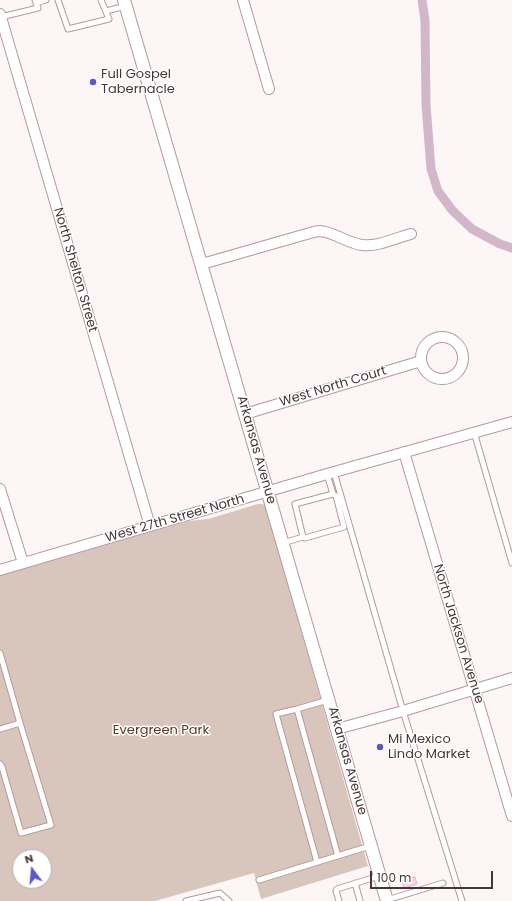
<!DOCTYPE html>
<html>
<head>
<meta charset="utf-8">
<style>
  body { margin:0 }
  #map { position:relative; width:512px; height:901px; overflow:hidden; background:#fdf6f6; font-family:Poppins,sans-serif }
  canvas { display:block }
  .north { position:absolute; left:12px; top:849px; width:40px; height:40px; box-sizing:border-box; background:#fff; border:1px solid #b5afaf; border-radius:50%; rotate:344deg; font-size:11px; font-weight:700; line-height:16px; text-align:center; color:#453738 }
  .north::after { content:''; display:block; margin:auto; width:14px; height:18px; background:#5d57cf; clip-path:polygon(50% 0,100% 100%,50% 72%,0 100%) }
  .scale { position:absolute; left:370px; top:871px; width:123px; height:18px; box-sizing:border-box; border:2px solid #453738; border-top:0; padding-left:5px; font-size:12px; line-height:14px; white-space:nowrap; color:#453738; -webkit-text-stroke:3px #fff; paint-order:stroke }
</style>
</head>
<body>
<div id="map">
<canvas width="512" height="901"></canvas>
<div class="north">N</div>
<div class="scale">100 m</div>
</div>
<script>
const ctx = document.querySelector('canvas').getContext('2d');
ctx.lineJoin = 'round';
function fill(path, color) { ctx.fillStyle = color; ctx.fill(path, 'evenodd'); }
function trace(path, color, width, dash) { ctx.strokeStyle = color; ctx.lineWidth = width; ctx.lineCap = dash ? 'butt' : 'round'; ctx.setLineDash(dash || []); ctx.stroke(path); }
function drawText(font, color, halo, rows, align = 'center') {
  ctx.font = font + ' Poppins,sans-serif'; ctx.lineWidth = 3; ctx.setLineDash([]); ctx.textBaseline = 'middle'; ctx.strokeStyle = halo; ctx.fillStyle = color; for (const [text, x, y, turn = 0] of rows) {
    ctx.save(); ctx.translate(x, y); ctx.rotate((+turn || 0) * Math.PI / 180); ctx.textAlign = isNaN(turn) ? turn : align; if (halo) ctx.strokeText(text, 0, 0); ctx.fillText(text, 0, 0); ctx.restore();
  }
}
const green = new Path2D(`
  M 258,504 L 263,504 L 266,507 L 368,866 L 261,899 L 254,873 L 155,901 L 0,901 L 0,576 L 188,521 L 208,519 ZM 20,857 L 44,857 L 44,881 L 20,881 Z`);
const canal = new Path2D(`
  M 422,0 L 425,20 L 426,105 L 431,169 L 438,191 L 452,210 L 472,229 L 500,244 L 512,248`);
const building = new Path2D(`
  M 415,877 L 417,884 L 404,888 L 402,881 Z`);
const service = new Path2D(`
  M 58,0 L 68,29 L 109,19 L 101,0
  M 36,3 L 46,0
  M 106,11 L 126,6
  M 1,17 L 38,8 L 35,0
  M 474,432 L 512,563
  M 334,472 L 403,711 L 462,901
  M 303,537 L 305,538 L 344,527 L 336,496 L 333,494
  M 283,543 L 303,537 L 295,504 L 333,494 L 327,474
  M 0,653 L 20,723
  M 328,700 L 297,709 L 338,856
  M 297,709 L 276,714 L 317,862
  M 0,729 L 20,723 L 51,825 L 21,833 L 2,767 L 0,764
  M 259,880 L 370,846
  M 355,883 L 360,901
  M 387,900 L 443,883
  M 186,901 L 220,893 L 229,901
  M 339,901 L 336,891 L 337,889 L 379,876`);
const minor = new Path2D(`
  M 243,0 L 269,89
  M 0,14 L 150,526
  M 202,264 L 310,233 C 313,232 317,231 320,231 C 334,232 347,243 362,245 C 378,247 395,238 411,234
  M421 358a21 21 0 1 1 42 0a21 21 0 1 1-42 0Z
  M 245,414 L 421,361
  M 404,452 L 512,816
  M 0,489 L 23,563
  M 0,570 L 327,474 L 512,422
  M 337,729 L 403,711 L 512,678`);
const tertiary = new Path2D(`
  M 124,0 L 387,901`);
const markers = [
  [93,82,4,"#5d57cf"],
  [380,747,4,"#5d57cf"]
];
const poiNames = [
  ["Full Gospel",101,75],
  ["Tabernacle",101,90],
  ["Mi Mexico",388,740],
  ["Lindo Market",388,755]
];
const streetNames = [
  ["North Shelton Street",75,270,74],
  ["West North Court",333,387,-17],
  ["Arkansas Avenue",256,450,74],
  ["West 27th Street North",175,519,-16],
  ["North Jackson Avenue",458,634,73],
  ["Arkansas Avenue",347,761,74]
];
const parkNames = [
  ["Evergreen Park",161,731]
];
fill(green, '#d8c6bc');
trace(canal, '#d2b7cb', 9);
fill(building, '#f8d7e3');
trace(building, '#dab9c5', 1);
trace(service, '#b8979a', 7);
trace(minor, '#b8979a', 12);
trace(tertiary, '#b8979a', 14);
trace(service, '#fff', 5);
trace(minor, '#fff', 10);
trace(tertiary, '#fff', 12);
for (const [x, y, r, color] of markers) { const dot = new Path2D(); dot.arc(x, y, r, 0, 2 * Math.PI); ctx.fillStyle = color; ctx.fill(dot); trace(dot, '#fff', 1.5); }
drawText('13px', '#453738', '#fff', poiNames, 'left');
drawText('13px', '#453738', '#fff', streetNames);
drawText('13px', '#61371f', '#fff', parkNames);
</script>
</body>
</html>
